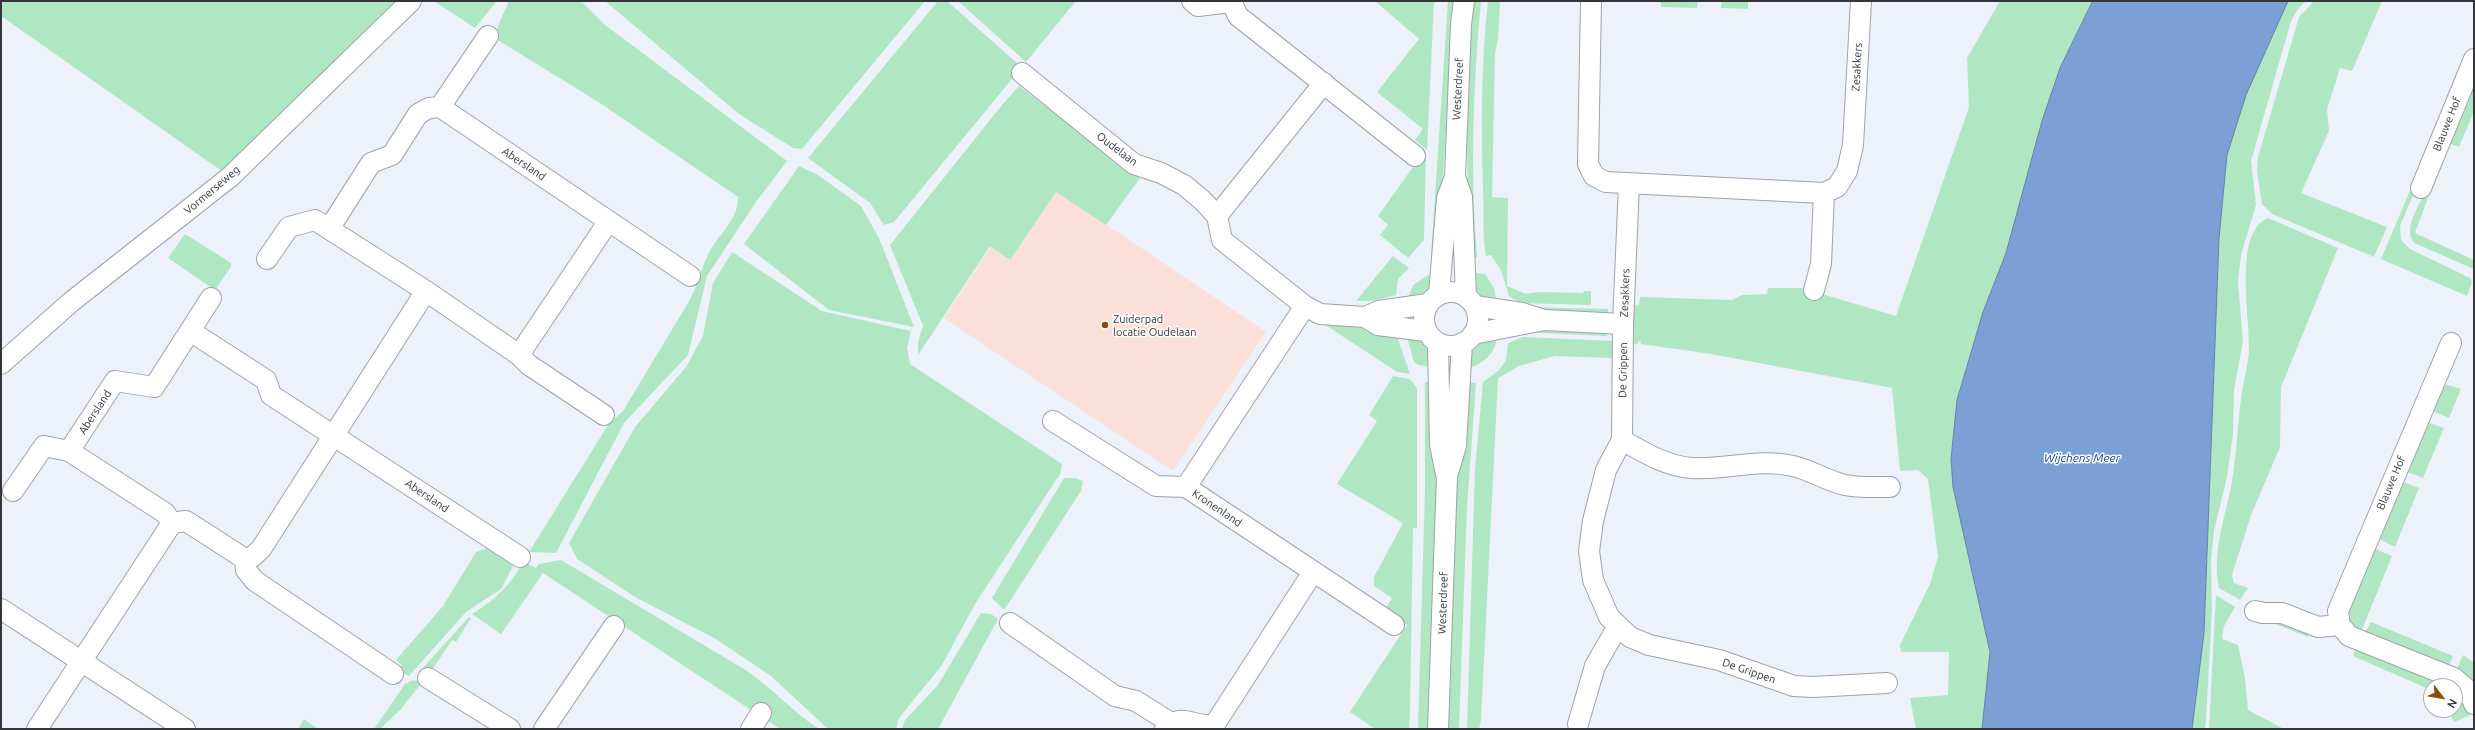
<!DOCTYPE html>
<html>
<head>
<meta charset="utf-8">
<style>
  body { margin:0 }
  #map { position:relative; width:2475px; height:730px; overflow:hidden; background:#edf1f9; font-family:Ubuntu,sans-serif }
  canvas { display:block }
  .frame { position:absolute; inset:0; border:2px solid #333538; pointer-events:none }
  .north { position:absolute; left:2423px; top:678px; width:40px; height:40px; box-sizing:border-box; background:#fefefe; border:1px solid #adaeaf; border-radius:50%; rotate:121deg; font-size:11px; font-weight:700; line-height:16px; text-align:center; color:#333538 }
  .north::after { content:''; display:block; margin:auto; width:14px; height:18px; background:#8b4c12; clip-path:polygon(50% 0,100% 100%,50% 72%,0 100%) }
</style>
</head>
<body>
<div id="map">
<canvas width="2475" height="730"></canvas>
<div class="frame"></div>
<div class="north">N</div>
</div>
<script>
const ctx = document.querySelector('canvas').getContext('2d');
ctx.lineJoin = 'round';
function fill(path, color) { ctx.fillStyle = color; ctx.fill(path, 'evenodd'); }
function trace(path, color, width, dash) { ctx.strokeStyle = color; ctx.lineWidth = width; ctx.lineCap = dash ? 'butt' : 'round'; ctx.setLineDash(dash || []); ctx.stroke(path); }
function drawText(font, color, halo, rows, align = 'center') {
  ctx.font = font + ' Ubuntu,sans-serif'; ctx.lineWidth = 3; ctx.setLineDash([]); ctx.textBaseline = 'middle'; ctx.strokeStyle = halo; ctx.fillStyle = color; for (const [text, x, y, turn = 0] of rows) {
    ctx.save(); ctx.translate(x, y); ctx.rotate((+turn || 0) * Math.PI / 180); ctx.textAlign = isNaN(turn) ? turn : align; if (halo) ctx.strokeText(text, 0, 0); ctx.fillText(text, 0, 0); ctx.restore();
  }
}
const education = new Path2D(`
  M 1056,191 L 1266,332 L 1173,471 L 944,318 L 991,246 L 1010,260 Z`);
const green = new Path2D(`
  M 1,1 L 404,1 L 226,174 L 1,16 Z
  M 434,1 L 497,1 L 475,28 Z
  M 509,1 L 581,1 L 605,25 L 787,161 L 756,202 L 707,276 L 688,355 L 624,423 L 556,553 L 529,552 L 608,425 L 623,411 L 688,303 C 697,288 700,272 707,257 C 716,235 738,223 738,197 L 600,103 L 493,37 Z
  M 605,1 L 925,1 L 802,149 L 793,148 L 739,114 Z
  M 938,1 L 947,1 L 1018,64 L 1017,73 L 894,222 L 884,225 L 870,203 L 808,158 Z
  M 958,1 L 1076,1 L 1026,62 Z
  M 1375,1 L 1434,1 L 1427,150 L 1415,140 L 1423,129 L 1377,92 L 1419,39 Z
  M 1448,1 L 1454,1 L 1438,257 L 1431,256 Z
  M 1473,1 L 1481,1 C 1473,86 1470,172 1477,257 L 1469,257 L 1466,86 Z
  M 1488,1 L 1500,1 L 1498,40 L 1495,52 L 1492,197 L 1508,198 L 1507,286 L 1526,294 L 1540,292 L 1583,293 L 1584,291 L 1591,291 L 1591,305 L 1521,303 L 1509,296 L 1501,270 L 1491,255 L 1486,256 C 1482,234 1484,211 1483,189 C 1481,127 1481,63 1488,1 Z
  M 1661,1 L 1698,1 L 1697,8 L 1661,7 Z
  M 1722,1 L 1748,1 L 1748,9 L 1721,8 Z
  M 2000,1 L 2093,1 L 2060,68 L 2042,121 L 2006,253 L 1983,312 L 1957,400 L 1951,459 L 1953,487 L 1990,652 L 1982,729 L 1916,729 L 1910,698 L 1948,695 L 1949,652 L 1901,652 L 1900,645 L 1930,584 L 1938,557 L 1928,479 L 1918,470 L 1900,471 L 1892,388 L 1711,354 L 1641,344 L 1640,340 L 1637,344 L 1631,345 L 1632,304 L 1639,306 L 1640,297 L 1732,300 L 1742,295 L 1767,294 L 1768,288 L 1802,288 L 1896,316 L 1969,107 L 1967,58 Z
  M 2287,1 L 2306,1 L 2298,9 L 2291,21 L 2251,161 L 2256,205 L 2241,255 L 2238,282 L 2243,341 L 2234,390 L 2233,434 L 2227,477 L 2214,531 L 2211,559 L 2212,608 L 2206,720 L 2205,729 L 2192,729 L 2204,633 L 2219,238 L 2227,155 L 2246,95 Z
  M 2314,1 L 2382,1 L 2352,71 L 2340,68 L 2327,109 L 2329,131 L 2301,193 L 2387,227 L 2374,257 L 2272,214 L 2262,204 L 2257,171 L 2258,157 L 2299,17 Z
  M 2474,77 L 2474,111 L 2459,147 L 2446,142 Z
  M 1019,86 L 1140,178 L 1106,225 L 1056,192 L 1010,260 L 990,246 L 918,355 L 918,342 L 923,326 L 890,245 L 1002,105 Z
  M 1423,153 L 1426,155 L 1424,240 L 1408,258 L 1380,235 L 1388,225 L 1378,216 Z
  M 799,166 L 818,175 L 861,206 L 879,238 L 914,327 L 829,310 L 744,244 Z
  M 2412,186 L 2416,188 L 2400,226 L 2401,240 L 2410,249 L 2470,278 L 2472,282 L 2467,296 L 2381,259 Z
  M 2425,193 L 2429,195 L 2415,233 L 2474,260 L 2474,269 L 2414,243 C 2403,229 2418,207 2425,193 Z
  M 2268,218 L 2338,248 L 2281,387 L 2280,447 L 2251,515 L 2232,575 L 2234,583 L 2248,588 L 2240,600 L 2219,588 C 2212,553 2224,521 2231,487 C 2236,460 2237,433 2240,406 C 2242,388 2247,370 2249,352 C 2251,322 2232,232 2268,218 Z
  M 185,234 L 231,263 L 231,267 L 215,290 L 168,258 Z
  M 732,252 L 822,311 L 911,331 L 907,348 L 910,364 L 1062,464 L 1060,474 L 975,604 L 942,665 L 899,718 L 896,729 L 828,729 L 771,676 L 716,639 L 635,597 L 577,559 L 569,543 L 635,427 L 686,367 L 703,336 L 713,283 Z
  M 1393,256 L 1409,268 L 1398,279 L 1396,295 L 1374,301 L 1356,301 Z
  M 1433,272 L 1429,290 L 1419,297 L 1407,301 L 1413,285 Z
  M 1469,272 L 1485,274 L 1494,288 L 1497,304 C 1476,296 1474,294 1469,272 Z
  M 1525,307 L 1608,309 L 1608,313 L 1560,312 Z
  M 1321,322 L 1377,330 L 1397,336 L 1410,374 L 1397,372 Z
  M 1544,330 L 1607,332 L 1606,336 L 1523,332 Z
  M 1406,334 C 1427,341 1429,345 1434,367 L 1418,365 L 1414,362 Z
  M 1497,336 C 1496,352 1485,363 1471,367 L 1471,349 L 1479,342 Z
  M 1523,337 L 1613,341 L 1615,354 L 1611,358 L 1555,356 L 1519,366 L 1498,378 L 1481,720 L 1479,729 L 1467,729 L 1475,469 L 1483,382 L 1499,370 L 1506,360 L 1508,343 Z
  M 1393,376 L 1410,379 L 1417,388 L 1417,528 L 1413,528 L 1410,710 L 1409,729 L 1375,729 L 1350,712 L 1407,625 L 1385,610 L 1392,598 L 1374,586 L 1374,577 L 1403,523 L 1337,484 L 1377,421 L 1369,415 Z
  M 1425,382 L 1434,382 L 1437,516 L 1430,729 L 1418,729 L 1425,490 Z
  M 1464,382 L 1476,383 L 1467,507 L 1459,729 L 1448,729 L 1455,513 Z
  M 2444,384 L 2461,389 L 2449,418 L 2430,410 Z
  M 2426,422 L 2444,428 L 2423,478 L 2405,471 Z
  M 1064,478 L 1075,478 L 1083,481 L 1081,491 L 1004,610 L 992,598 Z
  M 2401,481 L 2419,488 L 2395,547 L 2377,538 Z
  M 487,548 L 513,566 L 501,589 L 466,612 L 409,676 L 397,671 L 402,665 L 396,660 L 443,606 L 476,552 Z
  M 2373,548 L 2392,556 L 2361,632 L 2349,619 L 2349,601 Z
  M 561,560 L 744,669 C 772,688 793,712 819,729 L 780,729 L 543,573 L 501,634 L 472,614 C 495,600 510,586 523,562 L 536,568 L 539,564 Z
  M 2216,595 L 2235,607 L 2224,626 L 2222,639 L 2238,645 L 2245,678 L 2248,710 L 2284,729 L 2209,729 Z
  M 981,613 L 991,614 L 998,619 L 938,729 L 902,729 L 905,720 L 938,685 Z
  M 469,617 L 471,618 L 456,642 L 452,640 L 428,676 L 421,670 Z
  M 2269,619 L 2311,628 L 2308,637 L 2268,621 Z
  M 2371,622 L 2453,656 L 2448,668 L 2364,634 Z
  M 2355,649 L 2440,683 L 2439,686 L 2431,686 L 2431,690 L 2353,656 Z
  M 2463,655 L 2473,662 L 2474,685 L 2456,672 Z
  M 424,680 L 401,709 L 380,729 L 374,729 L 405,684 L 411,681 Z
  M 2455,692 L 2466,705 L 2470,715 L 2454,722 L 2448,710 L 2455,710 Z
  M 304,719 L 318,729 L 298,729 Z`);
const water = new Path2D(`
  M 2093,1 L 2288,1 L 2246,95 L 2227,155 L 2219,238 L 2204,633 L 2192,729 L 1982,729 L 1990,652 L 1953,487 L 1951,459 L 1957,400 L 1983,312 L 2006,253 L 2042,121 L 2060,68 Z`);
const minor = new Path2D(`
  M 1192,1 L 1198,6 L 1230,2
  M 1231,1 L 1238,16 L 1415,156
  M 1591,1 L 1588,164 L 1594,176 L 1606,182 L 1824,193 L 1837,187 L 1847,171 L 1853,145 L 1861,1
  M 1022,73 L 1134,164 L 1161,173 L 1184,185 L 1202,200 L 1217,216 L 1222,240 L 1305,306 L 1320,314 L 1365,317 L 1378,325 L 1426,331
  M 440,107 L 488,36
  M 1455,177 L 1462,197 L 1466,296
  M 2421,188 L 2474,59
  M 1217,216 L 1324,83
  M 329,229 L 371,163 L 392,155 L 418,114 L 429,108 L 440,107 L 690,276
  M 267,259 L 289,227 L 315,220 L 426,291 L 519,355 L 529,365 L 604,415
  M 1814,290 L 1821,264 L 1824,193
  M1424 319a27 27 0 1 1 54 0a27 27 0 1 1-54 0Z
  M 1439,294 L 1447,198 L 1455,177 L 1461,24 L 1464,1
  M 1475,306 L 1522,313 L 1544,320 L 1623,324 L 1629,184
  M 1365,317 L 1379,311 L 1428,304
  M 1623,324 L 1622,440 L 1606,470 L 1593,521 L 1589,551 L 1593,580 L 1609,617 L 1630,637 L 1649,645 L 1719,660 L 1794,686 L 1813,687 L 1887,683
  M 190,331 L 266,380 L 271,395 L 520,557
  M 1473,334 L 1544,320
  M 1438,343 L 1440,445 L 1446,474
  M 2451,343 L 2338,611 L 2340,625 L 2349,636 L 2454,678 L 2470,692 L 2474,704
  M 519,355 L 608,222
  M 1,364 L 71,302 L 230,177 L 411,1
  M 1053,421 L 1156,486 L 1186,487 L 1394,625
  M 1622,440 C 1645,453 1666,466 1692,468 C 1726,470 1759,458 1793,466 C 1811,470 1827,481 1845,485 C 1859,488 1876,487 1890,487
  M 69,451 L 115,381 L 154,387 L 211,298
  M 1186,487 L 1305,306
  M 13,491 L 44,446 L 69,451 L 165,513 L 172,523
  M 245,559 L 246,570 L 255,581 L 393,674
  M 1,609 L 185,729
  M 2255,611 L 2263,613 L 2282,613 L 2318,627 L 2340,625
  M 1010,623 L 1115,696 L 1136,701 L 1171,723
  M 428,678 L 510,729
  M 1578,724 L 1595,666 L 1618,626
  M 37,729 L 172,523 L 186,521 L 245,559 L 252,557 L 261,549 L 426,291
  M 544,729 L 614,626
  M 751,729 L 761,713
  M 1165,729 C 1183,710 1195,730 1215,724 L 1313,572
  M 1438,729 L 1447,476 L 1456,446 L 1462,343`);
const markers = [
  [1105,325,4,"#8b4c12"]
];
const streetNames = [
  ["Zesakkers",1857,67,-87],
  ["Westerdreef",1458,89,-87],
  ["Blauwe Hof",2447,124,-68],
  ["Oudelaan",1117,149,37],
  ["Abersland",524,164,34],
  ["Vormerseweg",212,190,-40],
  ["Zesakkers",1625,293,-88],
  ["De Grippen",1623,370,-89],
  ["Abersland",95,412,-57],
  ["Blauwe Hof",2391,483,-67],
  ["Abersland",427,496,34],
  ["Kronenland",1217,508,34],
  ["Westerdreef",1443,603,-88],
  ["De Grippen",1749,671,19]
];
const poiNames = [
  ["Zuiderpad",1113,319],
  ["locatie Oudelaan",1113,332]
];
const waterNames = [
  ["Wijchens Meer",2082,458]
];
fill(education, '#fae0d9');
fill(green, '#b0e7c3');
fill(water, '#7aa0d5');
trace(water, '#6580a6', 1);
trace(minor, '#9fa2aa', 22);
trace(minor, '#fff', 20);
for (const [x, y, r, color] of markers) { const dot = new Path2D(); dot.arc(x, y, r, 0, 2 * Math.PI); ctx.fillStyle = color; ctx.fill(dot); trace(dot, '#fefefe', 1.5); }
drawText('11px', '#333538', '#fefefe', streetNames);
drawText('11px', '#333538', '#fefefe', poiNames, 'left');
drawText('italic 12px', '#0f4180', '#fefefe', waterNames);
</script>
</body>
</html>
